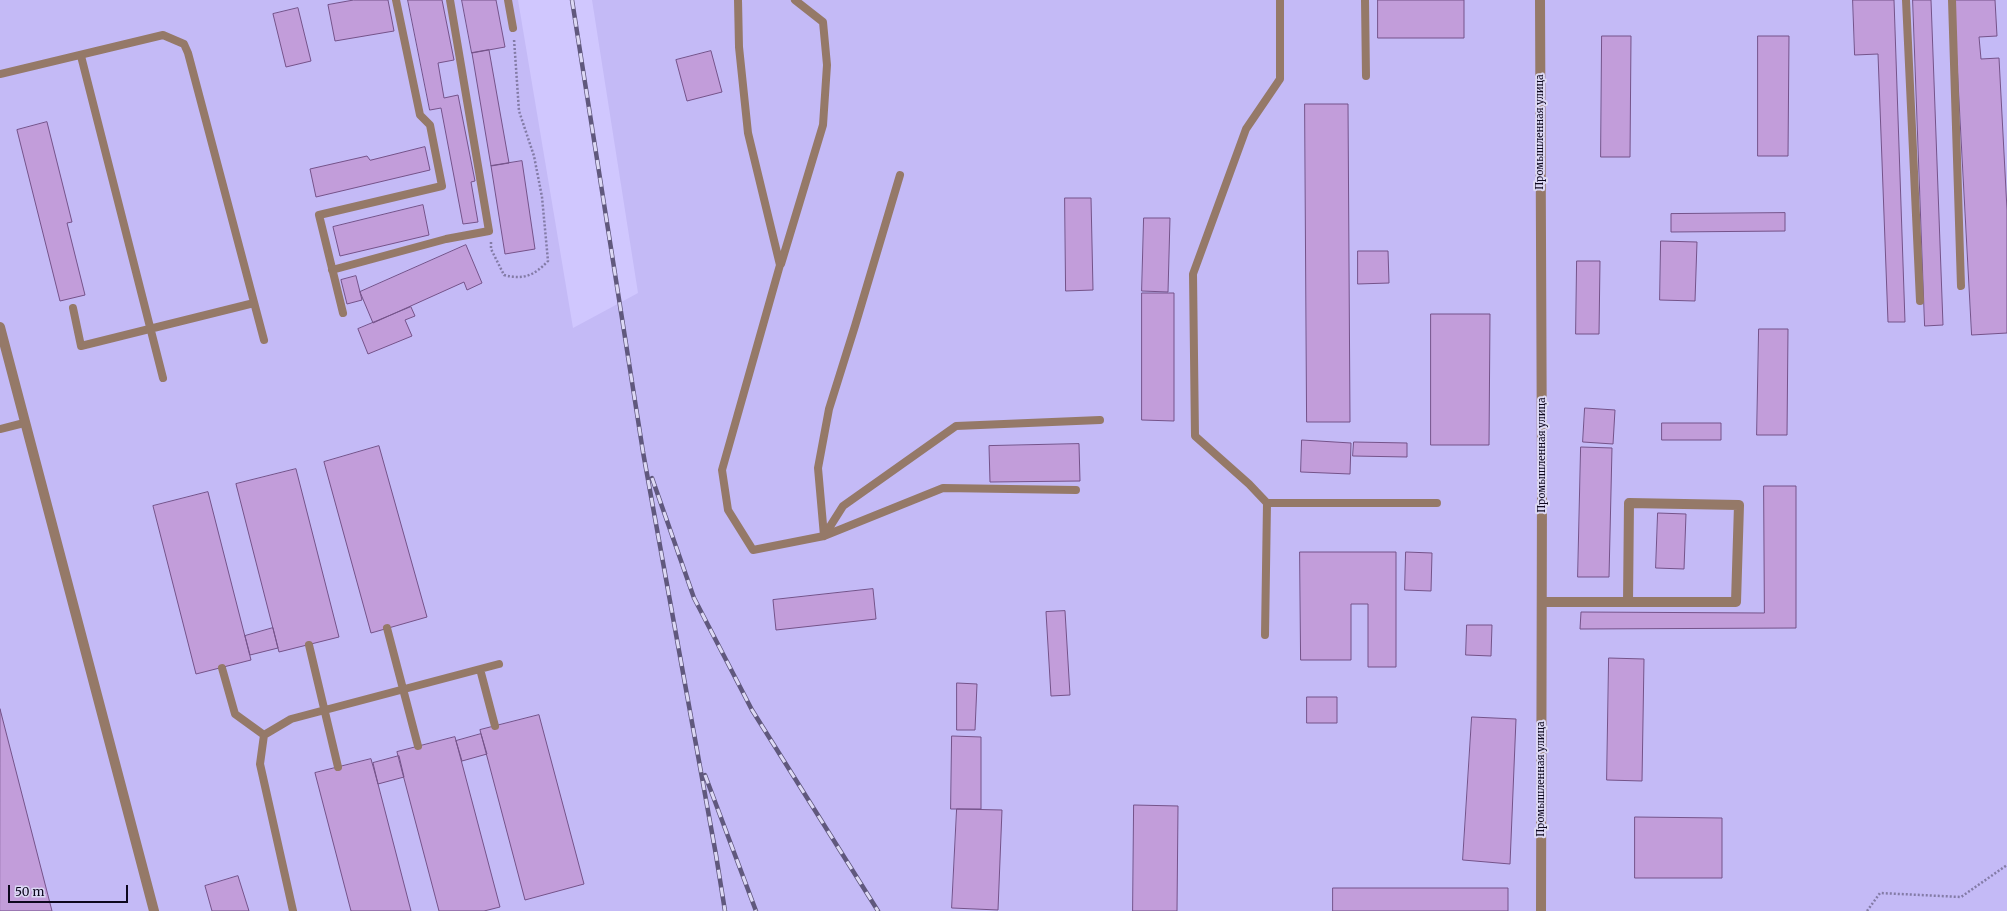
<!DOCTYPE html>
<html>
<head>
<meta charset="utf-8">
<style>
  body { margin:0 }
  #map { position:relative; width:2007px; height:911px; overflow:hidden; background:#d0c7fe; font-family:Merriweather,serif }
  canvas { display:block }
  .scale { position:absolute; left:8px; top:885px; width:120px; height:18px; box-sizing:border-box; border:2px solid #0d071e; border-top:0; padding-left:5px; font-size:12px; line-height:14px; white-space:nowrap; color:#0d071e; -webkit-text-stroke:3px #dcd8f4; paint-order:stroke }
</style>
</head>
<body>
<div id="map">
<canvas width="2007" height="911"></canvas>
<div class="scale">50 m</div>
</div>
<script>
const ctx = document.querySelector('canvas').getContext('2d');
ctx.lineJoin = 'round';
function fill(path, color) { ctx.fillStyle = color; ctx.fill(path, 'evenodd'); }
function trace(path, color, width, dash) { ctx.strokeStyle = color; ctx.lineWidth = width; ctx.lineCap = dash ? 'butt' : 'round'; ctx.setLineDash(dash || []); ctx.stroke(path); }
function drawText(font, color, halo, rows, align = 'center') {
  ctx.font = font + ' Merriweather,serif'; ctx.lineWidth = 4; ctx.setLineDash([]); ctx.textBaseline = 'middle'; ctx.strokeStyle = halo; ctx.fillStyle = color; for (const [text, x, y, turn = 0] of rows) {
    ctx.save(); ctx.translate(x, y); ctx.rotate((+turn || 0) * Math.PI / 180); ctx.textAlign = isNaN(turn) ? turn : align; if (halo) ctx.strokeText(text, 0, 0); ctx.fillText(text, 0, 0); ctx.restore();
  }
}
const built = new Path2D(`
  M 0,0 L 518,0 L 573,328 L 638,293 L 592,0 L 2007,0 L 2007,911 L 0,911 Z`);
const building = new Path2D(`
  M 354,0 L 388,0 L 394,31 L 335,41 L 328,5 Z
  M 408,0 L 442,0 L 454,60 L 438,63 L 444,98 L 458,95 L 475,181 L 471,182 L 478,222 L 463,224 L 441,108 L 430,110 Z
  M 462,0 L 496,0 L 505,47 L 472,53 Z
  M 1378,0 L 1464,0 L 1464,38 L 1378,38 Z
  M 1853,0 L 1894,0 L 1905,322 L 1888,322 L 1878,54 L 1855,55 Z
  M 1913,0 L 1931,0 L 1943,325 L 1925,326 Z
  M 1954,0 L 1995,0 L 1997,36 L 1979,37 L 1981,59 L 1999,58 L 2007,210 L 2007,333 L 1972,335 Z
  M 298,8 L 311,61 L 286,67 L 273,14 Z
  M 1602,36 L 1631,36 L 1630,157 L 1601,157 Z
  M 1758,36 L 1789,36 L 1788,156 L 1758,156 Z
  M 489,50 L 509,163 L 491,166 L 472,53 Z
  M 711,51 L 722,92 L 687,101 L 676,60 Z
  M 1305,104 L 1348,104 L 1350,422 L 1307,422 Z
  M 47,122 L 72,222 L 67,223 L 85,295 L 60,301 L 17,130 Z
  M 425,147 L 430,170 L 316,197 L 310,169 L 367,156 L 370,160 Z
  M 522,161 L 535,249 L 505,254 L 491,166 Z
  M 1065,198 L 1091,198 L 1093,290 L 1066,291 Z
  M 423,205 L 429,235 L 340,256 L 333,227 Z
  M 1785,213 L 1785,231 L 1671,232 L 1671,214 Z
  M 1144,218 L 1170,218 L 1168,292 L 1142,291 Z
  M 1661,241 L 1697,242 L 1695,301 L 1660,300 Z
  M 466,245 L 482,283 L 467,290 L 464,282 L 373,323 L 360,292 Z
  M 1358,251 L 1388,251 L 1389,283 L 1358,284 Z
  M 1577,261 L 1600,261 L 1599,334 L 1576,334 Z
  M 356,276 L 362,300 L 347,304 L 341,280 Z
  M 1142,293 L 1174,293 L 1174,421 L 1142,420 Z
  M 411,307 L 415,316 L 405,320 L 412,336 L 368,354 L 358,329 Z
  M 1431,314 L 1490,314 L 1489,445 L 1431,445 Z
  M 1759,329 L 1788,329 L 1787,435 L 1757,435 Z
  M 1585,408 L 1615,410 L 1613,444 L 1583,442 Z
  M 1662,423 L 1721,423 L 1721,440 L 1662,440 Z
  M 1302,440 L 1351,443 L 1350,474 L 1301,472 Z
  M 1354,442 L 1407,443 L 1407,457 L 1353,456 Z
  M 1079,444 L 1080,481 L 990,482 L 989,446 Z
  M 379,446 L 427,617 L 371,633 L 324,462 Z
  M 1581,447 L 1612,448 L 1609,577 L 1578,577 Z
  M 296,469 L 339,637 L 279,652 L 236,484 Z
  M 1764,486 L 1796,486 L 1796,628 L 1580,629 L 1581,612 L 1764,613 Z
  M 208,492 L 251,660 L 196,674 L 153,506 Z
  M 1658,513 L 1686,514 L 1684,569 L 1656,568 Z
  M 1300,552 L 1396,552 L 1396,667 L 1368,667 L 1368,604 L 1351,604 L 1351,660 L 1301,660 Z
  M 1406,552 L 1432,553 L 1431,591 L 1405,590 Z
  M 873,589 L 876,619 L 776,630 L 773,600 Z
  M 1065,611 L 1070,695 L 1051,696 L 1046,612 Z
  M 1467,625 L 1492,625 L 1491,656 L 1466,655 Z
  M 273,628 L 278,648 L 250,655 L 245,636 Z
  M 1609,658 L 1644,659 L 1642,781 L 1607,780 Z
  M 957,683 L 977,684 L 975,730 L 957,730 Z
  M 1307,697 L 1337,697 L 1337,723 L 1307,723 Z
  M 0,709 L 52,911 L 0,911 Z
  M 539,715 L 584,884 L 525,900 L 480,730 Z
  M 1472,717 L 1516,719 L 1510,864 L 1463,860 Z
  M 481,734 L 487,754 L 462,761 L 456,741 Z
  M 952,736 L 981,737 L 981,809 L 951,809 Z
  M 455,737 L 500,907 L 484,911 L 439,911 L 397,752 Z
  M 399,756 L 404,777 L 378,784 L 373,763 Z
  M 371,759 L 378,784 L 411,911 L 351,911 L 315,773 Z
  M 1134,805 L 1178,806 L 1177,911 L 1133,911 Z
  M 957,809 L 1002,810 L 998,910 L 952,908 Z
  M 1635,817 L 1722,818 L 1722,878 L 1635,878 Z
  M 238,876 L 249,911 L 212,911 L 205,886 Z
  M 1333,888 L 1508,888 L 1508,911 L 1333,911 Z`);
const path = new Path2D(`
  M 491,242 L 491,249 L 504,275 C 523,280 534,276 548,261 L 542,197 L 534,156 L 519,111 L 514,39
  M 1867,911 L 1880,893 L 1961,897 L 2007,865`);
const service = new Path2D(`
  M 508,0 L 513,28
  M 738,0 L 739,47 L 748,133 L 780,265 L 722,470 L 728,510 L 753,550 L 824,536 L 943,488 L 1076,490
  M 1280,0 L 1280,79 L 1246,129 L 1193,274 L 1195,436 L 1249,484 L 1267,503 L 1437,503
  M 1365,0 L 1366,76
  M 1906,0 L 1920,301
  M 1952,0 L 1961,286
  M 81,56 L 163,378
  M 0,74 L 163,35 L 184,44 L 188,53 L 264,340
  M 781,264 L 823,125 L 827,65 L 823,22 L 795,0
  M 332,270 L 446,239 L 489,231 L 450,0
  M 73,308 L 81,346 L 254,303
  M 343,313 L 319,215 L 442,186 L 430,125 L 420,115 L 396,0
  M 0,429 L 24,423
  M 824,536 L 818,468 L 829,409 L 855,326 L 900,175
  M 824,536 L 843,506 L 956,426 L 1100,420
  M 387,628 L 418,746
  M 1265,635 L 1267,503
  M 309,645 L 338,767
  M 222,668 L 235,714 L 264,735
  M 480,669 L 495,726
  M 293,911 L 260,764 L 264,735 L 291,719 L 499,664`);
const minor = new Path2D(`
  M 1540,0 L 1542,481 L 1541,911
  M 0,327 L 154,911
  M 1542,602 L 1736,602 L 1739,505 L 1629,503 L 1628,602`);
const rail = new Path2D(`
  M 572,0 L 643,452 L 716,855 L 725,911
  M 652,478 L 694,598 L 752,710 L 878,911
  M 705,775 L 756,911`);
const streetNames = [
  ["Промышленная улица",1540,132,-90],
  ["Промышленная улица",1542,455,-90],
  ["Промышленная улица",1541,779,-90]
];
fill(built, '#c4baf6');
fill(building, '#c29dda');
trace(building, '#75538a', 1);
trace(path, '#837ba6', 2.5, [2, 2]);
trace(service, '#957968', 8);
trace(minor, '#957968', 10);
trace(rail, '#60587d', 4.5);
trace(rail, '#dcd8f4', 3, [9]);
drawText('10px', '#0d071e', '#dcd8f4', streetNames);
</script>
</body>
</html>
